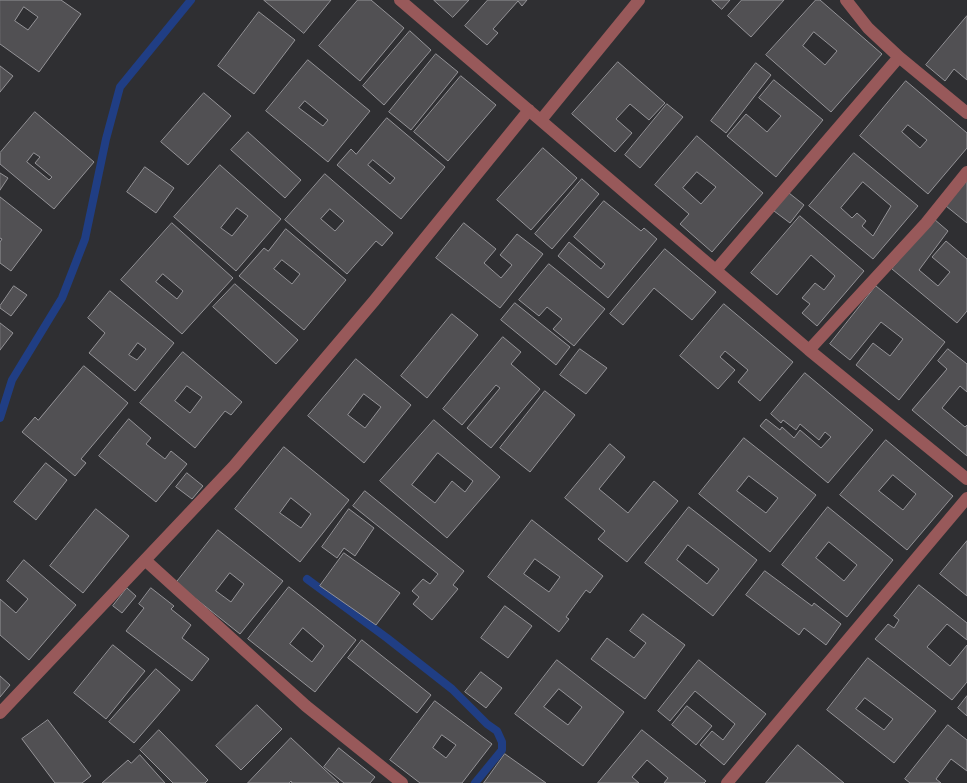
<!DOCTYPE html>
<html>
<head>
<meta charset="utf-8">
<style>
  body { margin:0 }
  canvas { display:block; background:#2f2f32 }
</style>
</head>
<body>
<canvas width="967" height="783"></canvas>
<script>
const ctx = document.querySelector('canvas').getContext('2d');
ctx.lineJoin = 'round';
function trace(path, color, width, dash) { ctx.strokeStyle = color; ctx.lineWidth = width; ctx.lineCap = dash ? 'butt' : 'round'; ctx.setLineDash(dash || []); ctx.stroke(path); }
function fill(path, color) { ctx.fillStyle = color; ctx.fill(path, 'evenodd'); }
const stream = new Path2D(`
  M 0,418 L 12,380 L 62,298 L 85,239 L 106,139 L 120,87 L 191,0
  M 307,579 L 387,638 L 452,689 L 487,724 L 497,731 L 502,742 L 502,750 L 475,783`);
const building = new Path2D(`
  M 0,0 L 61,0 L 81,14 L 39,72 L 0,44 ZM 24,7 L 38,17 L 28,30 L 15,21 Z
  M 264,0 L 331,0 L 304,33 Z
  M 358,0 L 371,0 L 404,28 L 360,81 L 319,46 Z
  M 434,0 L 469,0 L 453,17 Z
  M 488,0 L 527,0 L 522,6 L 518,1 L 493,29 L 498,33 L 487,45 L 465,26 Z
  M 712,0 L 730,0 L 722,9 Z
  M 742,0 L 784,0 L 751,37 L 728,16 Z
  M 816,0 L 820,0 L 882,54 L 831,112 L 766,55 ZM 814,32 L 837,51 L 825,65 L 803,46 Z
  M 259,12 L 295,40 L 254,94 L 218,66 Z
  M 967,16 L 967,80 L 954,69 L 945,81 L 926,65 Z
  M 410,31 L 431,50 L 384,105 L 363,86 Z
  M 436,54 L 458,72 L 411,130 L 389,112 Z
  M 308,60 L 370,111 L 328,162 L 266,111 ZM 305,101 L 328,120 L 323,126 L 299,108 Z
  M 618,62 L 665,103 L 649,120 L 630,104 L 616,119 L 632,133 L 615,152 L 572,114 Z
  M 756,63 L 771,75 L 726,133 L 711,121 Z
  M 0,66 L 13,76 L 0,92 Z
  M 461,76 L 496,105 L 448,161 L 414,132 Z
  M 774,80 L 823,120 L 776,177 L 727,136 L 746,114 L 767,132 L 781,116 L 759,98 Z
  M 906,81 L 967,133 L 967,148 L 928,194 L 860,136 ZM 908,125 L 927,140 L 920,148 L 902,132 Z
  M 204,93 L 231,116 L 188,165 L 161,142 Z
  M 667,104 L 683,117 L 640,168 L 625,155 Z
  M 35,112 L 94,162 L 54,209 L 0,164 L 0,153 ZM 34,153 L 40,157 L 35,163 L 52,177 L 49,180 L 27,162 Z
  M 387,118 L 445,167 L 401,219 L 337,165 L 351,149 L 356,154 ZM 373,160 L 395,178 L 390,184 L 368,165 Z
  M 248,132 L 301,180 L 285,198 L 231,150 Z
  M 697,136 L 763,193 L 712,252 L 680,224 L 689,214 L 655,185 ZM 697,172 L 716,187 L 701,204 L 683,188 Z
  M 543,148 L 577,178 L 531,230 L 497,200 Z
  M 854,153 L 918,206 L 873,259 L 809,206 ZM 863,182 L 891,206 L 873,236 L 862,226 L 866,221 L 857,213 L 852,218 L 841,208 Z
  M 220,165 L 281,219 L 236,271 L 174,217 ZM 237,208 L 248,216 L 232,236 L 221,228 Z
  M 145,167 L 174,188 L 156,213 L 127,192 Z
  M 0,173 L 8,178 L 0,190 Z
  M 325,174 L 393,233 L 382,246 L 376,241 L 347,274 L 285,220 ZM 330,209 L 344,221 L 335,231 L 321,219 Z
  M 582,179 L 599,194 L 552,249 L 535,234 Z
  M 967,181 L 967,223 L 946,206 Z
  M 789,193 L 804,205 L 790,223 L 774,211 Z
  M 0,197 L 42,230 L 11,271 L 0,263 L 0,242 L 2,239 L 0,238 Z
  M 604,201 L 641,231 L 644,228 L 657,239 L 608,298 L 558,256 L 569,242 L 601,269 L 605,264 L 574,237 Z
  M 800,216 L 864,271 L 817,326 L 802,313 L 810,304 L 802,298 L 815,283 L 824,290 L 835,276 L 811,255 L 777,295 L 751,273 Z
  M 934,219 L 948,231 L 919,270 L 938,286 L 950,272 L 932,257 L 946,241 L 967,259 L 967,311 L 957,323 L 892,269 Z
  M 172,223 L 233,278 L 182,334 L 121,280 ZM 163,274 L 183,291 L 177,299 L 156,282 Z
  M 464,223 L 496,249 L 484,263 L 501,278 L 512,265 L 500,255 L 517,234 L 543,254 L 500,308 L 436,258 Z
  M 286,229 L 346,280 L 304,330 L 239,276 L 264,248 L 268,251 ZM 282,260 L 300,274 L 292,284 L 274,269 Z
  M 665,249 L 716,292 L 692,320 L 654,288 L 623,325 L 610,314 Z
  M 549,264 L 605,309 L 574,346 L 553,329 L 562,319 L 547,307 L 539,316 L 519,300 Z
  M 235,284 L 298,340 L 276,364 L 213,307 Z
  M 14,286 L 27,295 L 11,316 L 0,308 L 0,306 Z
  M 876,286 L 945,342 L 899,400 L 856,365 L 873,343 L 890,356 L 903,339 L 881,322 L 850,360 L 830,344 Z
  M 110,291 L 174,343 L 135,391 L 89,353 L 105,333 L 88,318 ZM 138,343 L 146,349 L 137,360 L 129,355 Z
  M 515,303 L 570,347 L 556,365 L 501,320 Z
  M 724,304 L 793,362 L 760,401 L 738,382 L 748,370 L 725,351 L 720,357 L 735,370 L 718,389 L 680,356 Z
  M 452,314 L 478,335 L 427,398 L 401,376 Z
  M 0,323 L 13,333 L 0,350 Z
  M 503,337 L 521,352 L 511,364 L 540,389 L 491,448 L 467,428 L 500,388 L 496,385 L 462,425 L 443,409 Z
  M 580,349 L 607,368 L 586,394 L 560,375 Z
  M 948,349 L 967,364 L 967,392 L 960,386 L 942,408 L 965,427 L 967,425 L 967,456 L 912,410 L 947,369 L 938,361 Z
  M 183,352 L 242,402 L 231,415 L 225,411 L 195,448 L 140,403 ZM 187,386 L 202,397 L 190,413 L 175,401 Z
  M 356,359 L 411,405 L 364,463 L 308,416 ZM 364,394 L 381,407 L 365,428 L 348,415 Z
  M 84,366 L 128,403 L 81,459 L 86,463 L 75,476 L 22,432 L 35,417 L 38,420 Z
  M 805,373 L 873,430 L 828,483 L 760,426 L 766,419 L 780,430 L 782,427 L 794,438 L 800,430 L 821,448 L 831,437 L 825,432 L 819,440 L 800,424 L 796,430 L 783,420 L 781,423 L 771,414 Z
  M 545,391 L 575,415 L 530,472 L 500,448 Z
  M 129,419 L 151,438 L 146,444 L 165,459 L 171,451 L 187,464 L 156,502 L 99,456 Z
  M 434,420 L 500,477 L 447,538 L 380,481 ZM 438,453 L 473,481 L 465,492 L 452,481 L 435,503 L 412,485 Z
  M 744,438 L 816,495 L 770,552 L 699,494 ZM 749,476 L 778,498 L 766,513 L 737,491 Z
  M 886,440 L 953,496 L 907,550 L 840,495 ZM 893,475 L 916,494 L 903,510 L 879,491 Z
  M 610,444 L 625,457 L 599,489 L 628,513 L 654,481 L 678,501 L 627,562 L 598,539 L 605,531 L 565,498 Z
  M 284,447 L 349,500 L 300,562 L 235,509 ZM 291,498 L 311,514 L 301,528 L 280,513 Z
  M 46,463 L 67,480 L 36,520 L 14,502 Z
  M 187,473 L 203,486 L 192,499 L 176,487 Z
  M 365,491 L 464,571 L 453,585 L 458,589 L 432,620 L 413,604 L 419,597 L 412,591 L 423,579 L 430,584 L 438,574 L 353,506 Z
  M 689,507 L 757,560 L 713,616 L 645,563 ZM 688,545 L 719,569 L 707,584 L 677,560 Z
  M 828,507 L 893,560 L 847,617 L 782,565 ZM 829,542 L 857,565 L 844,581 L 816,558 Z
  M 96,509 L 129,536 L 83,593 L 50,566 Z
  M 349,509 L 374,528 L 355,556 L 344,548 L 337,558 L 322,547 Z
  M 532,520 L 603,576 L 590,593 L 586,590 L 566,617 L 569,619 L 559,632 L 488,577 ZM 535,559 L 560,577 L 549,592 L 524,574 Z
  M 218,530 L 283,581 L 240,634 L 176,583 ZM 230,573 L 244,584 L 231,602 L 216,591 Z
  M 967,541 L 967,596 L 940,574 Z
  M 344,553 L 400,593 L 376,625 L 320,586 Z
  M 24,560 L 76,605 L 29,660 L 0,635 L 0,599 L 16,613 L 28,599 L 7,581 Z
  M 765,571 L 812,606 L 814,603 L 841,624 L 826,645 L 804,628 L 799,635 L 746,595 Z
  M 919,585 L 967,623 L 967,640 L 947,624 L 927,647 L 950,666 L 967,645 L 967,682 L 952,700 L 875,639 L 888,624 L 894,628 L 899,620 L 894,616 Z
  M 289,587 L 356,640 L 315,692 L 248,639 ZM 303,628 L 324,646 L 312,662 L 290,644 Z
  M 127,588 L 136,596 L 122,613 L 113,606 Z
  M 151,588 L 174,606 L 171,609 L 191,625 L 182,638 L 209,659 L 192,681 L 126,631 L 144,608 L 139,604 Z
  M 505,606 L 532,626 L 508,658 L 481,638 Z
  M 643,614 L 685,645 L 645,699 L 591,659 L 607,638 L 634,658 L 646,643 L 630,631 Z
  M 362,640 L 431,695 L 417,713 L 348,658 Z
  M 113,645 L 145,671 L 106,719 L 74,693 Z
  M 868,658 L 936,711 L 894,763 L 827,710 ZM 865,698 L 893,719 L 884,730 L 856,709 Z
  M 557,660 L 624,712 L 583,766 L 515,714 ZM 559,689 L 582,707 L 568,725 L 544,707 Z
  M 699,660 L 766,714 L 724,765 L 700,745 L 712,731 L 723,740 L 735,724 L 695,691 L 670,721 L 658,711 Z
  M 156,669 L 180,690 L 134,743 L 109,722 Z
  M 481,672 L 502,688 L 486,708 L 465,692 Z
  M 0,676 L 10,685 L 0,697 Z
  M 967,696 L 967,716 L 958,708 Z
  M 435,701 L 492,744 L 462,783 L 420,783 L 390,760 ZM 442,735 L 456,745 L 446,758 L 433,748 Z
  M 257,705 L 282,729 L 241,770 L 216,746 Z
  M 687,706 L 712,726 L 696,745 L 672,725 Z
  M 48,720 L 91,776 L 82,783 L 55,783 L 22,739 Z
  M 948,725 L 967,740 L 967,771 L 951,759 L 936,779 L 941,783 L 910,783 L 905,779 Z
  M 159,730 L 208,780 L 205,783 L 173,783 L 140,750 Z
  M 642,730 L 706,781 L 704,783 L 664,783 L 668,778 L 647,760 L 632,777 L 639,783 L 598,783 Z
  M 291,738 L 339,783 L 292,783 L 291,781 L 289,783 L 248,783 Z
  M 798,745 L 844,783 L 766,783 Z
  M 339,748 L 375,777 L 370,783 L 344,783 L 324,767 Z
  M 505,754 L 546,783 L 484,783 Z
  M 140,755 L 165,783 L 102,783 L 128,760 L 131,763 Z`);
const minor = new Path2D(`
  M 400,0 L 809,350 L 967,479
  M 846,0 L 868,28 L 899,57 L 967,113
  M 541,120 L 639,0
  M 716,270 L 899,57
  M 809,350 L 926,223 L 967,172
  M 145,560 L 306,706 L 402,783
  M 0,713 L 234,466 L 374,301 L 529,110
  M 727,783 L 967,498`);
trace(stream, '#203e84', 8);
fill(building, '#515053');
trace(building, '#949397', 1);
trace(minor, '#98595a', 12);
</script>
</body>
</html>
